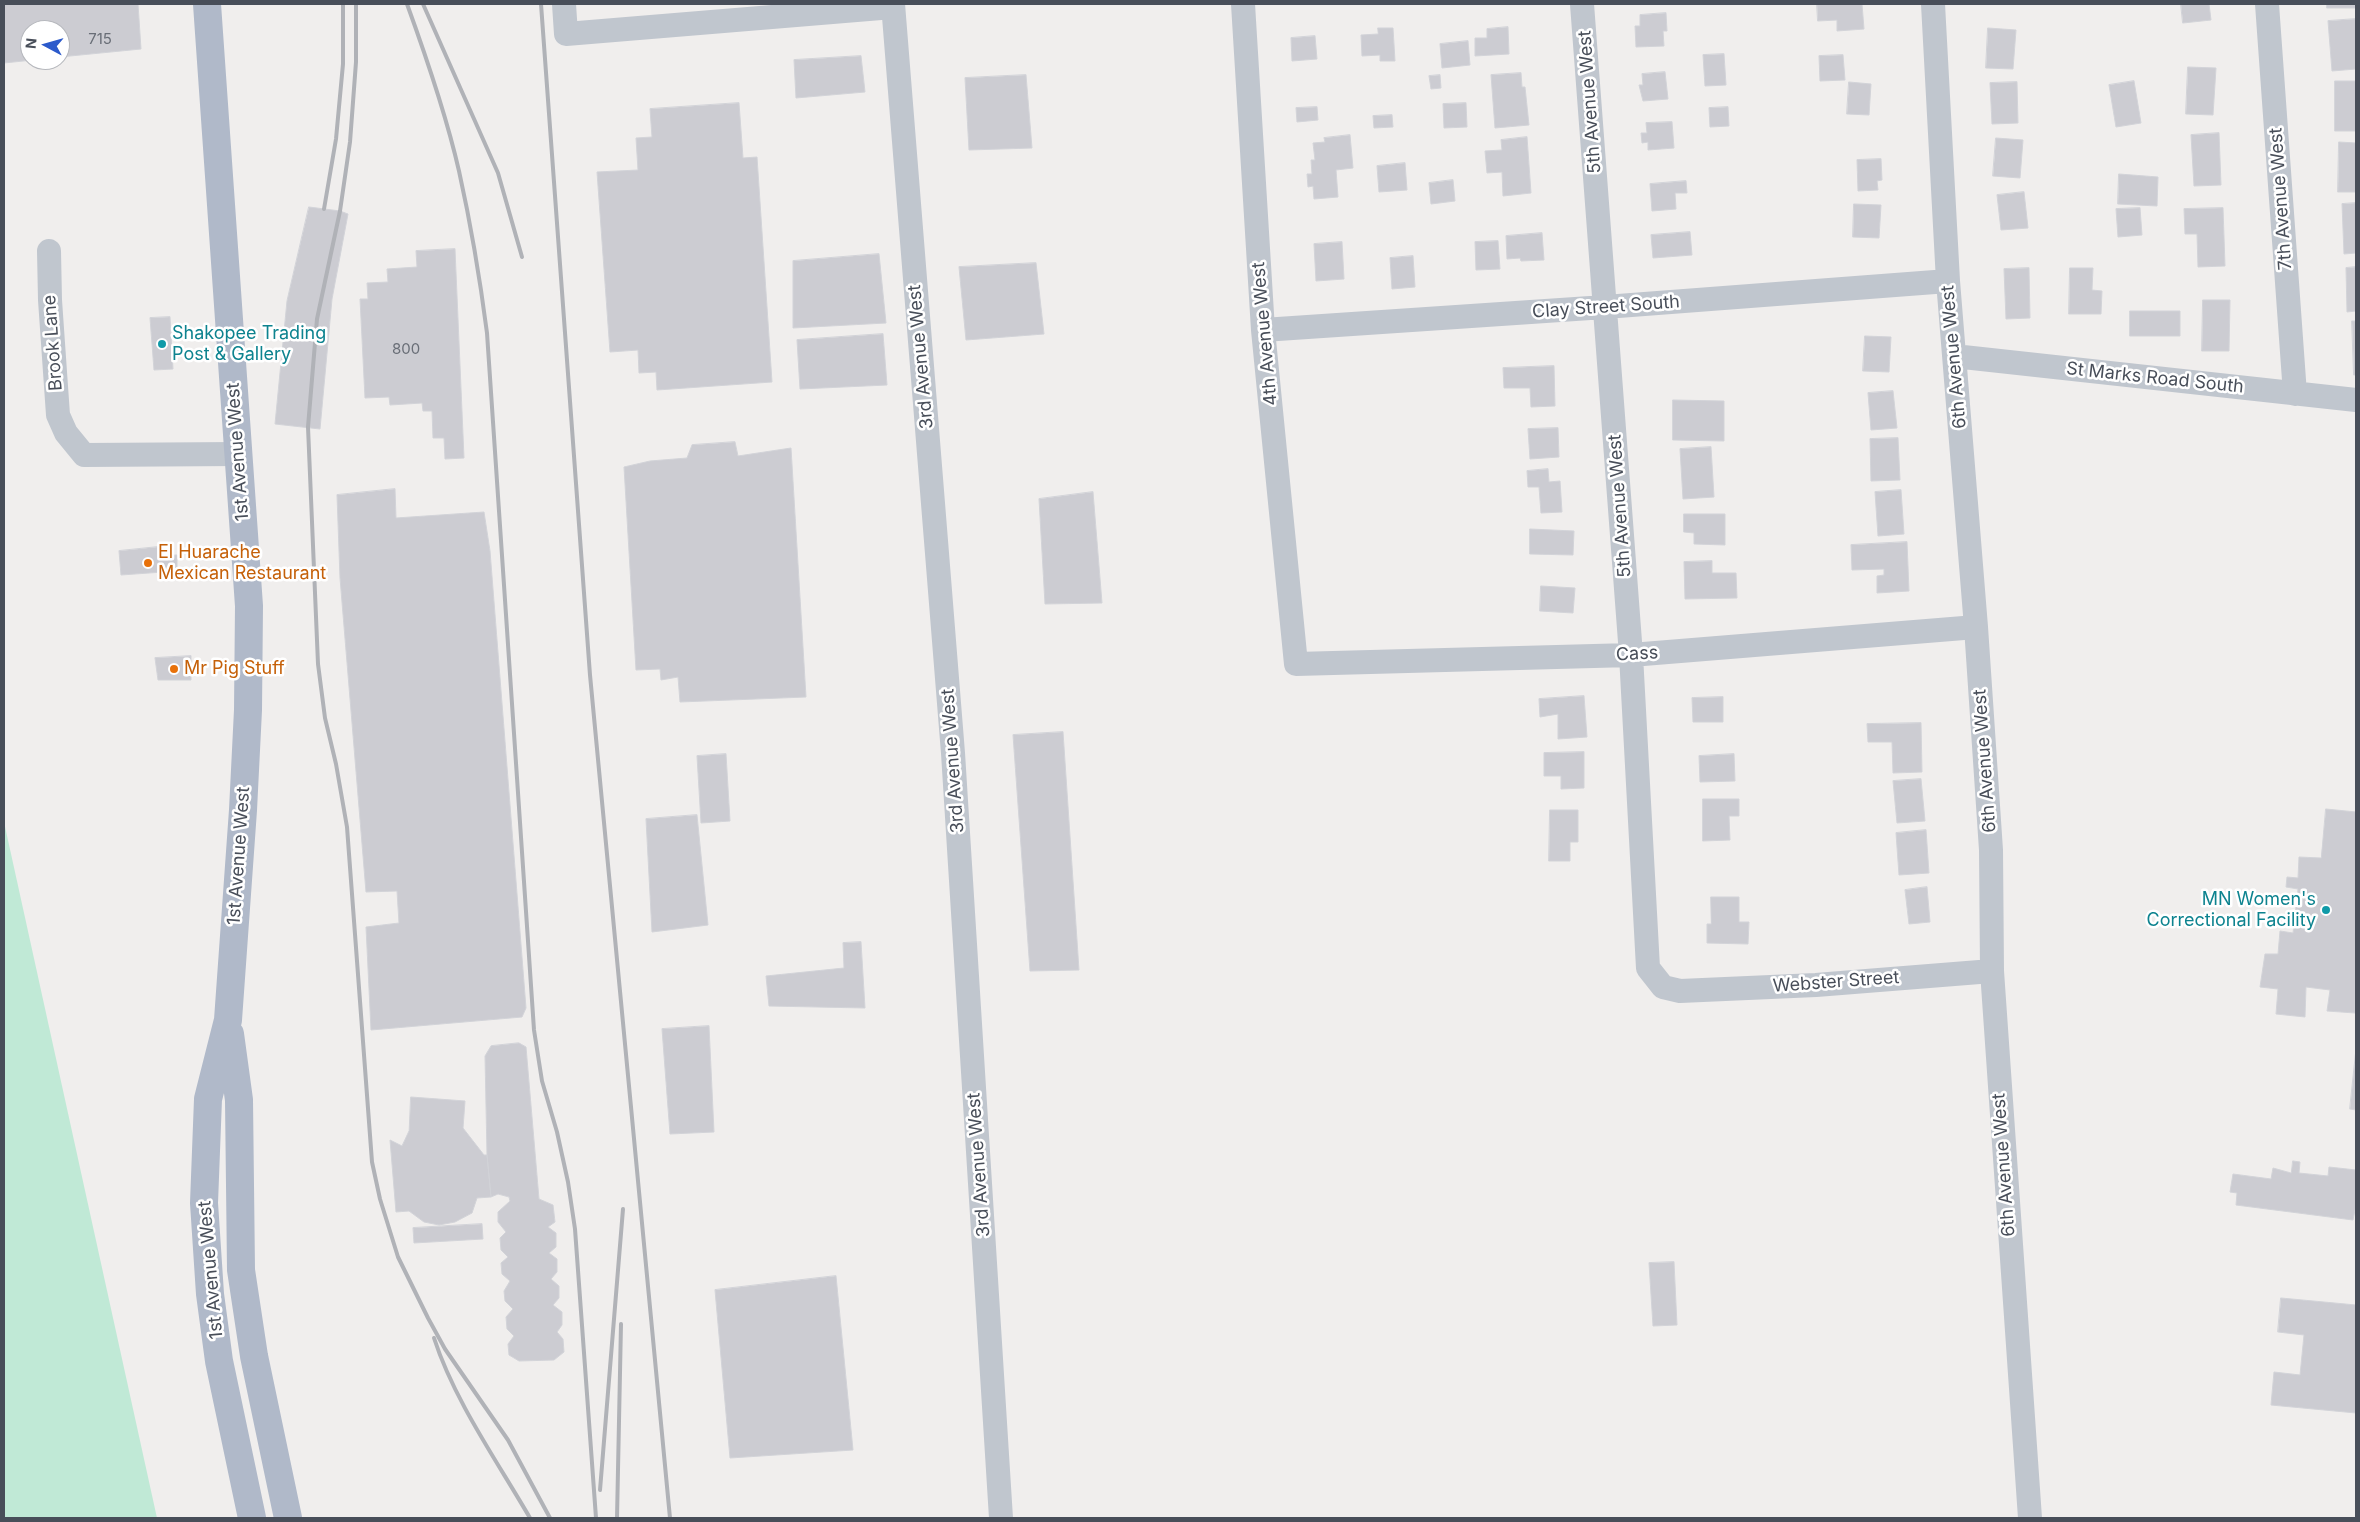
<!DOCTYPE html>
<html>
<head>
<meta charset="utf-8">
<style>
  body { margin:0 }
  #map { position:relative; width:2360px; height:1522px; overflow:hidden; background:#f0eeed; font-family:Inter,sans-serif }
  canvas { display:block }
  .frame { position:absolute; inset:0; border:5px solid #484e59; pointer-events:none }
  .north { position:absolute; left:20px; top:20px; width:50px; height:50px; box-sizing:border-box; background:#fff; border:1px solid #b6b8bd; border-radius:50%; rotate:276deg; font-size:14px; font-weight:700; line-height:20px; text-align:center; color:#484e59 }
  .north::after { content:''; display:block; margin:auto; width:18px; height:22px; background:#2c5acb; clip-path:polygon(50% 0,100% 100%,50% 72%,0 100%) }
</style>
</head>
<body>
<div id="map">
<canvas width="2360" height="1522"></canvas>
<div class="frame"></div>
<div class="north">N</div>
</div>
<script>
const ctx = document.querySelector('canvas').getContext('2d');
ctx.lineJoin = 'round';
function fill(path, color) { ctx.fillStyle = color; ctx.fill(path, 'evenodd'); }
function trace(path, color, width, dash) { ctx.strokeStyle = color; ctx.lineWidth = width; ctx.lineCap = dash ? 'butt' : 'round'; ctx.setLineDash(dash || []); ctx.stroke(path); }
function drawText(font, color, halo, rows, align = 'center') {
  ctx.font = font + ' Inter,sans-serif'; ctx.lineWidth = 5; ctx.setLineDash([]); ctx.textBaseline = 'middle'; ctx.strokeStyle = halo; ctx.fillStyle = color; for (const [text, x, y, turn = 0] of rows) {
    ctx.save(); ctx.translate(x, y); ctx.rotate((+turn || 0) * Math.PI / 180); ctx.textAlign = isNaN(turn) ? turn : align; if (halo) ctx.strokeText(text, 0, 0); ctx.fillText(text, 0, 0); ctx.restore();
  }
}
const green = new Path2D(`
  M 4,822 L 157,1518 L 4,1518 Z`);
const building = new Path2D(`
  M 4,4 L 138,4 L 141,49 L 60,57 L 60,30 L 30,30 L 30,60 L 33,60 L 4,63 Z
  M 1817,4 L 1862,4 L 1864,29 L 1837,31 L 1837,20 L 1818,21 Z
  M 2181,4 L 2209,4 L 2211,20 L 2183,23 Z
  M 2327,4 L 2356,4 L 2356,8 L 2327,8 Z
  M 1666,13 L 1667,31 L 1663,31 L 1664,46 L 1636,47 L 1635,26 L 1640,26 L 1640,15 Z
  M 2356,19 L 2356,69 L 2332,71 L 2328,21 Z
  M 1508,27 L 1509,54 L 1475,56 L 1475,38 L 1487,38 L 1487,29 Z
  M 1378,28 L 1393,28 L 1395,61 L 1380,61 L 1380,55 L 1362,56 L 1361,35 L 1378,34 Z
  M 1988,28 L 2016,30 L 2013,69 L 1986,68 Z
  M 1315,36 L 1317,59 L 1292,61 L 1291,38 Z
  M 1468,41 L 1470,65 L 1442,68 L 1440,44 Z
  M 1724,54 L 1726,85 L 1705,86 L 1703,55 Z
  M 1843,55 L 1845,80 L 1820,81 L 1819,56 Z
  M 861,56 L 865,92 L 796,98 L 794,60 Z
  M 2188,67 L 2216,68 L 2213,115 L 2186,114 Z
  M 1665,72 L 1668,99 L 1643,101 L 1639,85 L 1643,85 L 1642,74 Z
  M 1521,73 L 1522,87 L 1525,87 L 1529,125 L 1495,128 L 1491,75 Z
  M 1026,75 L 1032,148 L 969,150 L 965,78 Z
  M 1440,75 L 1441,88 L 1431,89 L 1429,76 Z
  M 2134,81 L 2141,123 L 2116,127 L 2109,85 Z
  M 2335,81 L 2356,81 L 2356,131 L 2335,131 Z
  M 1849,82 L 1871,84 L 1869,115 L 1847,114 Z
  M 2017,82 L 2018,123 L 1992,124 L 1990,83 Z
  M 739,103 L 743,158 L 757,157 L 772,382 L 657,390 L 656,372 L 639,373 L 638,350 L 610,352 L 597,172 L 638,170 L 636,138 L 652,137 L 650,109 Z
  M 1466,103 L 1467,127 L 1444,128 L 1443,104 Z
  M 1317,107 L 1318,120 L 1297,122 L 1296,108 Z
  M 1728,107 L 1729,126 L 1710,127 L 1709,108 Z
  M 1392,115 L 1393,127 L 1374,128 L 1373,116 Z
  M 1672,122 L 1674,148 L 1648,150 L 1648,142 L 1642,143 L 1641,133 L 1647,133 L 1646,123 Z
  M 2219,133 L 2221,185 L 2194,186 L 2191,135 Z
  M 1350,135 L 1353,168 L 1336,170 L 1338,197 L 1314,199 L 1313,186 L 1308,187 L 1307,174 L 1312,174 L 1311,160 L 1315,160 L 1313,143 L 1325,142 L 1324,138 Z
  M 1527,137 L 1531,193 L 1503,196 L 1502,172 L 1487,173 L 1485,151 L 1502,150 L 1501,140 Z
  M 1996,138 L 2023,140 L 2020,178 L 1993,176 Z
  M 2339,142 L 2356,143 L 2356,192 L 2338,192 Z
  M 1881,159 L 1882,180 L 1877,181 L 1878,190 L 1858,191 L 1857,160 Z
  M 1405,163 L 1407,190 L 1379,192 L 1377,166 Z
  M 2119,174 L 2158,177 L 2157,206 L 2118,204 Z
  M 1453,180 L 1455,201 L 1431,204 L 1429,183 Z
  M 1686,181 L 1687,193 L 1675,193 L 1676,209 L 1652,211 L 1650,184 Z
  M 2024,192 L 2028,228 L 2001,230 L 1997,195 Z
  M 2356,203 L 2356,253 L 2344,254 L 2342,204 Z
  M 1854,204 L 1881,205 L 1879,238 L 1853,237 Z
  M 309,207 L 340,211 L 348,214 L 332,299 L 320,429 L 275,424 L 287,301 Z
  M 2140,208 L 2142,235 L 2118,237 L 2116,209 Z
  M 2223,208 L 2225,266 L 2198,267 L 2197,234 L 2185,234 L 2184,209 Z
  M 1690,232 L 1692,255 L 1653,258 L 1651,235 Z
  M 1542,233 L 1544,260 L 1521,261 L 1520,258 L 1507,259 L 1506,236 Z
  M 1498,241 L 1500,269 L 1476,270 L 1475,242 Z
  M 1342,242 L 1344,279 L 1316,281 L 1314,244 Z
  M 455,249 L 464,458 L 445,459 L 444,438 L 433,438 L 432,411 L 423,411 L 422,403 L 390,405 L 389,397 L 365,398 L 360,299 L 368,299 L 367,283 L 388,282 L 387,269 L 417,267 L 416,251 Z
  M 879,254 L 886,323 L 793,328 L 793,261 Z
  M 1413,256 L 1415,287 L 1392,289 L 1390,258 Z
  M 1036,263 L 1044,334 L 966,340 L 959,267 Z
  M 2356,267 L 2356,311 L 2347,312 L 2346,268 Z
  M 2029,268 L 2030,318 L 2006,319 L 2004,269 Z
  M 2070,268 L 2093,268 L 2092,290 L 2102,291 L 2101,314 L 2069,314 Z
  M 2203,300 L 2230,300 L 2229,351 L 2202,351 Z
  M 2130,311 L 2180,311 L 2180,336 L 2130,336 Z
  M 170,317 L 173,369 L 154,370 L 150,318 Z
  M 2352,321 L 2356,321 L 2356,375 L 2354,375 Z
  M 883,334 L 887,385 L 800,389 L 797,340 Z
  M 1865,336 L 1891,337 L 1889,372 L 1863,371 Z
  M 1554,366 L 1555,406 L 1531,407 L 1530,388 L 1504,388 L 1503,368 Z
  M 1893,391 L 1897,428 L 1871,430 L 1868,393 Z
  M 1673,400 L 1724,401 L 1724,441 L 1673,440 Z
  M 1558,428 L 1559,457 L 1530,459 L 1528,429 Z
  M 1898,438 L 1900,480 L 1871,481 L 1870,439 Z
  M 735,442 L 738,456 L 791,448 L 806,697 L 680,702 L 678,677 L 661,680 L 660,669 L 636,670 L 624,467 L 650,461 L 687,458 L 692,445 Z
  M 1711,447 L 1714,497 L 1683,499 L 1680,449 Z
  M 1548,469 L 1549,482 L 1560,481 L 1562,512 L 1541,513 L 1539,487 L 1528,487 L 1527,471 Z
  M 395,489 L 396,518 L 484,512 L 490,551 L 526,1008 L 522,1017 L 371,1030 L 366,927 L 399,923 L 397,891 L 366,892 L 340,578 L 337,495 Z
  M 1901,490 L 1904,534 L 1878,536 L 1875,492 Z
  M 1093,492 L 1102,603 L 1045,604 L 1039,499 Z
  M 1684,514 L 1725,514 L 1725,545 L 1694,544 L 1694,533 L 1684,532 Z
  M 1530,529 L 1574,531 L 1573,555 L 1530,554 Z
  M 1907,542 L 1909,591 L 1877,593 L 1877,576 L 1884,575 L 1884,569 L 1852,570 L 1851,545 Z
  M 158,547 L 158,555 L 177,555 L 177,571 L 121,575 L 119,551 Z
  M 1712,561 L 1712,573 L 1736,573 L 1737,598 L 1685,599 L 1684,562 Z
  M 1541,586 L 1575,588 L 1573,613 L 1540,611 Z
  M 191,656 L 191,680 L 158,680 L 155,658 Z
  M 1584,696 L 1587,737 L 1558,739 L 1558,714 L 1540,717 L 1539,699 Z
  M 1723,697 L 1723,722 L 1693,722 L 1692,698 Z
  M 1921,723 L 1922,772 L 1893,773 L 1892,742 L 1868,742 L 1867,724 Z
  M 1063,732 L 1079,970 L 1030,971 L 1013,735 Z
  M 1584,752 L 1584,788 L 1561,789 L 1561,776 L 1544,776 L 1544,753 Z
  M 726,754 L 730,821 L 701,823 L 697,756 Z
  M 1734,754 L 1735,781 L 1700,782 L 1699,756 Z
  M 1921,779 L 1925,821 L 1897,823 L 1893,781 Z
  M 1703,799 L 1739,799 L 1739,816 L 1729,816 L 1730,840 L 1703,841 Z
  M 2326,809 L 2356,812 L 2355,1013 L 2327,1011 L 2330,990 L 2306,987 L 2305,1017 L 2276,1014 L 2278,989 L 2260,987 L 2265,954 L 2278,954 L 2280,931 L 2293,933 L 2298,889 L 2286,887 L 2287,877 L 2298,878 L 2299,857 L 2321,858 Z
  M 1550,810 L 1578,810 L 1578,842 L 1570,842 L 1570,861 L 1549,861 Z
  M 697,815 L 708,925 L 652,932 L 646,819 Z
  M 1926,830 L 1929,873 L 1899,875 L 1896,833 Z
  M 1927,887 L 1930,922 L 1909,924 L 1905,890 Z
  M 1711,897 L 1739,897 L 1739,922 L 1749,922 L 1748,944 L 1707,943 L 1707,924 L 1711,924 Z
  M 861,942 L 865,1008 L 769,1006 L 766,976 L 844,968 L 843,943 Z
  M 709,1026 L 714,1132 L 670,1134 L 662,1029 Z
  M 519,1043 L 526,1047 L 539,1199 L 553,1205 L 555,1222 L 548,1227 L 556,1233 L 556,1247 L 549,1253 L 557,1259 L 557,1272 L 551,1279 L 559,1286 L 559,1298 L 553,1305 L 562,1312 L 562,1325 L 557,1332 L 563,1339 L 564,1352 L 554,1360 L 519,1361 L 509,1355 L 508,1344 L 514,1336 L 507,1329 L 506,1317 L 513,1309 L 505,1301 L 504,1291 L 510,1281 L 502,1274 L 501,1263 L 508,1257 L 501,1250 L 500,1238 L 506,1232 L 498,1222 L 498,1212 L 510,1201 L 509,1197 L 498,1194 L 491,1197 L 487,1155 L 485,1056 L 491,1046 Z
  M 2356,1049 L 2356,1110 L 2350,1109 Z
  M 411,1097 L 465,1101 L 463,1128 L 484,1155 L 487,1155 L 491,1197 L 477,1198 L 472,1213 L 455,1222 L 439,1225 L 424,1222 L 409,1211 L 396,1212 L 390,1140 L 402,1146 L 409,1131 Z
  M 2293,1161 L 2300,1162 L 2299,1173 L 2328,1176 L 2329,1167 L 2356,1170 L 2356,1205 L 2353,1220 L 2236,1205 L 2237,1193 L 2230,1192 L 2233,1174 L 2271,1179 L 2273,1168 L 2291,1173 Z
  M 482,1224 L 483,1239 L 414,1243 L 413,1228 Z
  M 1674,1262 L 1677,1325 L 1653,1326 L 1649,1263 Z
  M 836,1276 L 853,1450 L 730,1458 L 715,1290 Z
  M 2281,1298 L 2356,1305 L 2356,1413 L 2271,1405 L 2274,1372 L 2300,1375 L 2304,1335 L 2278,1332 Z`);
const minor = new Path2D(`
  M 564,4 L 566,34 L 893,7
  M 893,4 L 953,753 L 1001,1518
  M 1243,4 L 1263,330 L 1296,664 L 1631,655 L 1976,627
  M 1582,4 L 1631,655 L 1648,968 L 1663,987 L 1680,991 L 1816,985 L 1992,971
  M 1933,4 L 1948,281 L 1976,627 L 1991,850 L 1992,971 L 2030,1518
  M 2267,4 L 2295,394
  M 49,251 L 50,300 L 58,415 L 66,433 L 84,455 L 238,454
  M 1263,330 L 1605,307 L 1948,281
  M 1954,356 L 2356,400`);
const major = new Path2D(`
  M 207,4 L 249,606 L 248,710 L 243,810 L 228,1020 L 208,1099 L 204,1203 L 210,1294 L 219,1361 L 252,1518
  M 230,1034 L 239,1100 L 241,1270 L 254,1356 L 288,1518`);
const rail = new Path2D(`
  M 356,4 L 356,62 L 350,142 L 340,211 L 317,319 L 308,427 L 318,664 L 325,718 L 336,764 L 347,827 L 372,1162 L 380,1199 L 398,1257 L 428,1318 L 445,1349 L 508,1440 L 550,1518
  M 407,4 C 427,59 446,114 459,171 C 471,225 480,279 487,333 L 534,1030 L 542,1081 L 557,1132 L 568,1182 L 575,1229 L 596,1518
  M 423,4 L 498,173 L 522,257
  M 541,4 L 590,675 L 670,1518
  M 324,209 L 336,139 L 343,64 L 343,4
  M 434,1338 C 454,1400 497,1461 530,1518
  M 600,1490 L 623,1209
  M 617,1518 L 621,1324`);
const markers = [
  [162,344,5,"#0f9aa8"],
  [148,563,5,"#e8710a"],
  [174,669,5,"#e8710a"],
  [2326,910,5,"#0f9aa8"]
];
const numberNames = [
  ["715",100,39],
  ["800",406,349]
];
const streetNames = [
  ["5th Avenue West",1590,102,-94],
  ["7th Avenue West",2281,199,-94],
  ["Clay Street South",1606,307,-4],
  ["4th Avenue West",1265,334,-95],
  ["Brook Lane",53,343,-94],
  ["3rd Avenue West",921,357,-95],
  ["6th Avenue West",1954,357,-95],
  ["St Marks Road South",2155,378,6],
  ["1st Avenue West",238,452,-94],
  ["5th Avenue West",1620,506,-94],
  ["Cass",1637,654,-3],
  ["3rd Avenue West",953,761,-94],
  ["6th Avenue West",1985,761,-94],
  ["1st Avenue West",239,856,-86],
  ["Webster Street",1836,982,-4],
  ["3rd Avenue West",979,1165,-94],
  ["6th Avenue West",2004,1165,-94],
  ["1st Avenue West",211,1270,-95]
];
const cultureNames = [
  ["Shakopee Trading",172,334],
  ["Post & Gallery",172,355],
  ["MN Women's",2316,900,"right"],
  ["Correctional Facility",2316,921,"right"]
];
const foodNames = [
  ["El Huarache",158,553],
  ["Mexican Restaurant",158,574],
  ["Mr Pig Stuff",184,669]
];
fill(green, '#c0e9d6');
fill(building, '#ccccd2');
trace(building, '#d2d3d8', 1);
trace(minor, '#c0c6ce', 24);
trace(major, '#b0b9c9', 28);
trace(rail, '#b0b2b7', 4);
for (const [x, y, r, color] of markers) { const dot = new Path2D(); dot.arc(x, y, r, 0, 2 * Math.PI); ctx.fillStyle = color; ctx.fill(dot); trace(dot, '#fff', 2); }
drawText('15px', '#696e77', null, numberNames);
drawText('18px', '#484e59', '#fff', streetNames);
drawText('18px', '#0d838f', '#fff', cultureNames, 'left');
drawText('18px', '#c56008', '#fff', foodNames, 'left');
</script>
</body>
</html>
